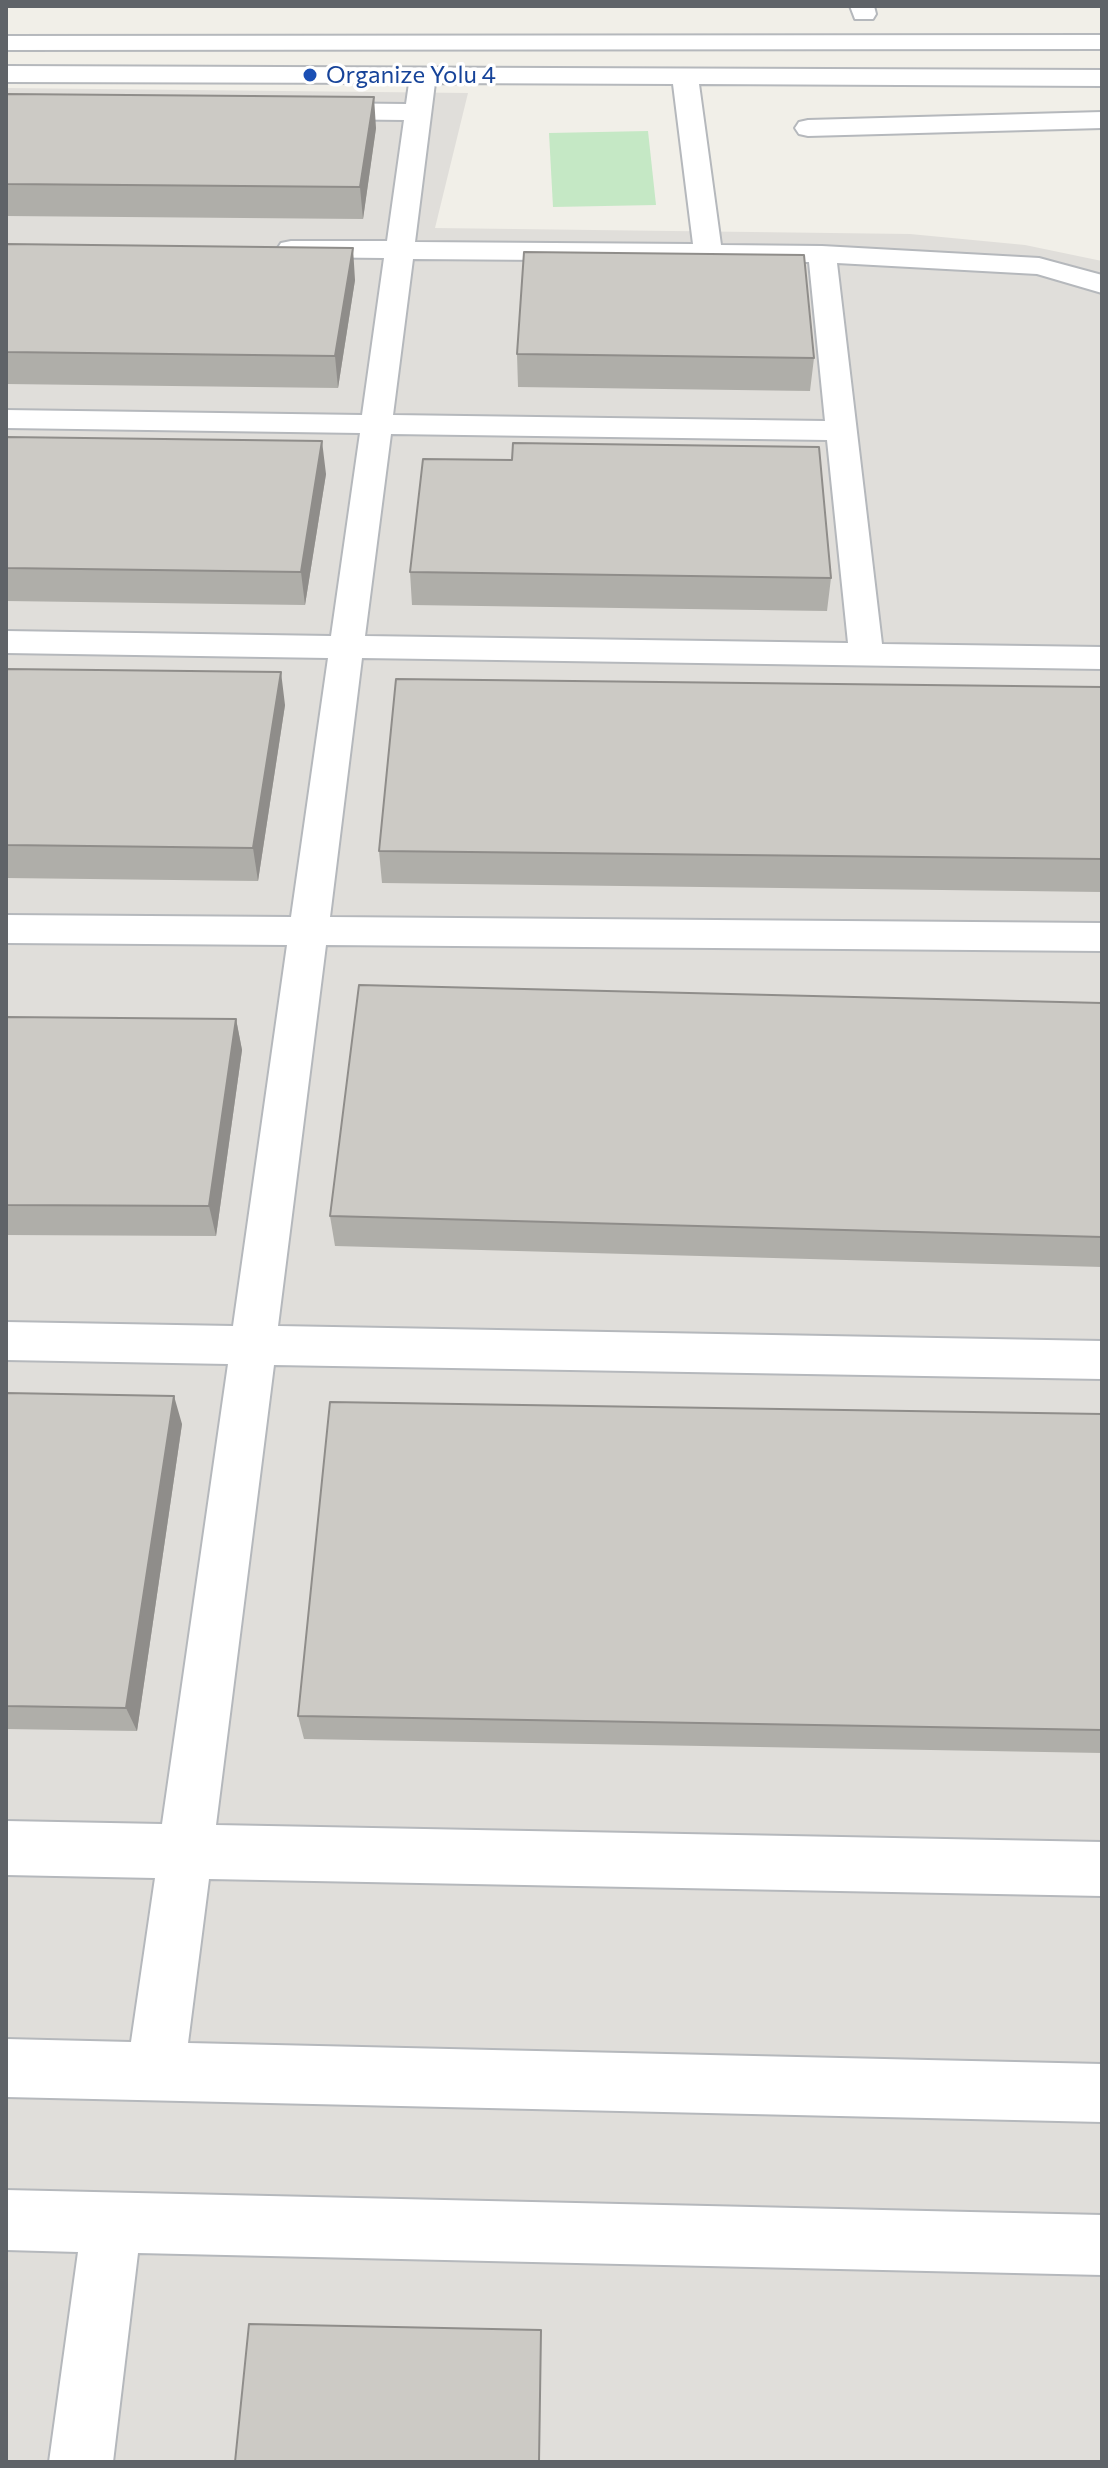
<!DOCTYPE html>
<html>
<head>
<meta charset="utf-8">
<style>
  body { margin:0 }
  #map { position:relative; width:1108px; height:2468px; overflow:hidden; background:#f1efe8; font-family:Commissioner,sans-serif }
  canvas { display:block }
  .frame { position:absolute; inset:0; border:8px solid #5f6368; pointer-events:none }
</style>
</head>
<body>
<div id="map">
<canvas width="1108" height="2468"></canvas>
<div class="frame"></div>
</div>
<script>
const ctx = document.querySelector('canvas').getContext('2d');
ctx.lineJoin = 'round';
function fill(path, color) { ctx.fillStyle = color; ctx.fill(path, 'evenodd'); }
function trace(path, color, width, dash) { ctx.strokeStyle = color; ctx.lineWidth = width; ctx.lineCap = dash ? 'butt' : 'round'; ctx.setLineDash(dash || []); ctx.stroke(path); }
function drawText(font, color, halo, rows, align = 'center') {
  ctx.font = font + ' Commissioner,sans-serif'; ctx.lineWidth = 7; ctx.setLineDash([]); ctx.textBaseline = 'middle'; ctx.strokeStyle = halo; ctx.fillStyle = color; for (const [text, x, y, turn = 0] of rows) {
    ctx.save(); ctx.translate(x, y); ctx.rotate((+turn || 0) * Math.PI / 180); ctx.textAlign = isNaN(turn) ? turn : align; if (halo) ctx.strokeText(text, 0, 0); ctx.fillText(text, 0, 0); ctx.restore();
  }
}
const industrial = new Path2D(`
  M 6,88 L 468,93 L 435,228 L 910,234 L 1025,245 L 1102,261 L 1102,2462 L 6,2462 Z`);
const green = new Path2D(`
  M 648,131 L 656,205 L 553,207 L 549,133 Z`);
const minor = new Path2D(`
  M 850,6 L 874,6 L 876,14 L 873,19 L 855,19 Z
  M 1102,35 L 1102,49 L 6,50 L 6,36 Z
  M 6,66 L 1102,70 L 1102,86 L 699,84 L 721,245 L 822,246 L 1039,258 L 1102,275 L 1102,293 L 1037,274 L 837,263 L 882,644 L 1102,647 L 1102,669 L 362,658 L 330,917 L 1102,923 L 1102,951 L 326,945 L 278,1326 L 1102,1341 L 1102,1379 L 274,1365 L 216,1825 L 1102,1842 L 1102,1896 L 209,1879 L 188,2043 L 1102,2064 L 1102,2122 L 6,2097 L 6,2039 L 131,2042 L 155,1878 L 6,1875 L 6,1821 L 162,1824 L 228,1364 L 6,1360 L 6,1322 L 233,1326 L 287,945 L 6,943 L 6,915 L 291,917 L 328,658 L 6,653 L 6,631 L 331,636 L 360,433 L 6,428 L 6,410 L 362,415 L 384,258 L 291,257 L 281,255 L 277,249 L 281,243 L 291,241 L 387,241 L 404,120 L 316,119 L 307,116 L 303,111 L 307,106 L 316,103 L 406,104 L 409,83 L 6,82 ZM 435,83 L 673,84 L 693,244 L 415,242 ZM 413,259 L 809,262 L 825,421 L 393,415 ZM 391,434 L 827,440 L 848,643 L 365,636 Z
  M 1102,112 L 1102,128 L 808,136 L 799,134 L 795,128 L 799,122 L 808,120 Z
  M 6,2190 L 1102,2215 L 1102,2275 L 138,2253 L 113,2462 L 49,2462 L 78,2252 L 6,2250 Z`);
const wall = new Path2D(`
  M 6,94 L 376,128 L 363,219 L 6,216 Z
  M 6,244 L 355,280 L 338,388 L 6,384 Z
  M 517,354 L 814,358 L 810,391 L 518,387 Z
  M 6,437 L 326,474 L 305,605 L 6,601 Z
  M 410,572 L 831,578 L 827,611 L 412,605 Z
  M 6,669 L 285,705 L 258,881 L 6,878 Z
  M 1102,687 L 1102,892 L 382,883 L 379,851 Z
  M 1102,1003 L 1102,1267 L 335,1246 L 330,1216 Z
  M 6,1017 L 236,1019 L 242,1050 L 216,1236 L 6,1235 Z
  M 6,1393 L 182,1424 L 137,1731 L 6,1729 Z
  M 1102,1414 L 1102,1753 L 304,1739 L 298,1716 Z`);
const shadedWall = new Path2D(`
  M 374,97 L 376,128 L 363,219 L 360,187 Z
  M 353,248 L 355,280 L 338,388 L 335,356 Z
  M 322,441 L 326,474 L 305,605 L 301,572 Z
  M 281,672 L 285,705 L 258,881 L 253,848 Z
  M 236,1019 L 242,1050 L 216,1236 L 209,1206 Z
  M 174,1396 L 182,1424 L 137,1731 L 126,1708 Z`);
const building = new Path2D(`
  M 6,94 L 374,97 L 360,187 L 6,184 Z
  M 6,244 L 353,248 L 335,356 L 6,352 Z
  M 524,252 L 804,255 L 814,358 L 517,354 Z
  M 6,437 L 322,441 L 301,572 L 6,568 Z
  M 513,443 L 819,447 L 831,578 L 410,572 L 423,459 L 512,460 Z
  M 6,669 L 281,672 L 253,848 L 6,845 Z
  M 396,679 L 1102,687 L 1102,859 L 379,851 Z
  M 359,985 L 1102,1003 L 1102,1237 L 330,1216 Z
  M 6,1017 L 236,1019 L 209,1206 L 6,1205 Z
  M 6,1393 L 174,1396 L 126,1708 L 6,1706 Z
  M 330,1402 L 1102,1414 L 1102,1730 L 298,1716 Z
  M 249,2324 L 541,2330 L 539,2462 L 235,2462 Z`);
const markers = [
  [310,75,8,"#1a4fb4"]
];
const farTransitnames = [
  ["Organize Yolu 4",326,75]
];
fill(industrial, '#e0deda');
fill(green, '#c5e8c5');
trace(minor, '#b5b8bc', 4);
fill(minor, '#fff');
fill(wall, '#afaea9');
fill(shadedWall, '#8f8d8a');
fill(building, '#cccac5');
trace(building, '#8f8d8a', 2);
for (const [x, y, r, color] of markers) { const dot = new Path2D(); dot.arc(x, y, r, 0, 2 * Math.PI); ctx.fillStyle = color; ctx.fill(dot); trace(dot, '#fff', 3); }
drawText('24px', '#164399', '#fff', farTransitnames, 'left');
</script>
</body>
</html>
